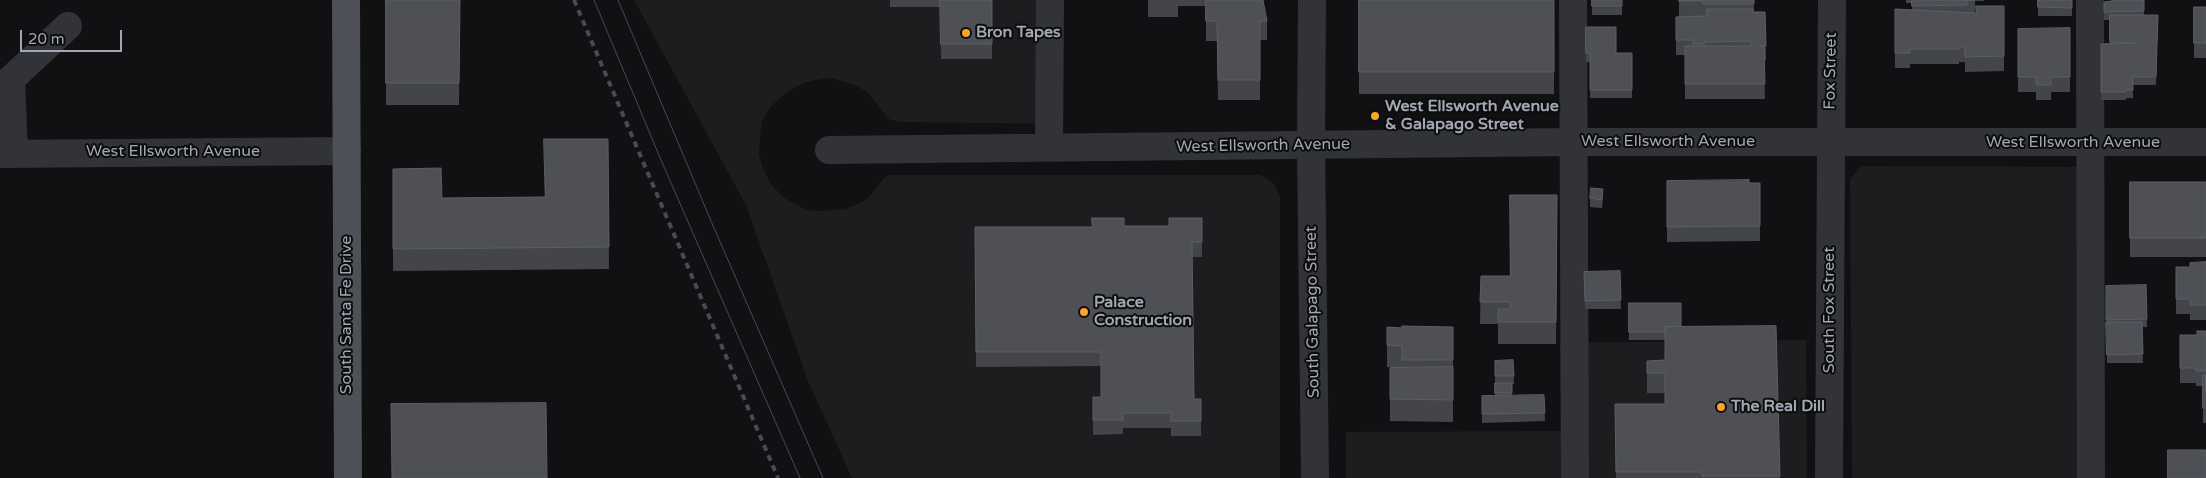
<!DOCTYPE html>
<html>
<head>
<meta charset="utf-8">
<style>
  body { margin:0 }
  #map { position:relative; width:2206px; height:478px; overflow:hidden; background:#111113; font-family:"Varela Round",sans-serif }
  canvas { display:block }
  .scale { position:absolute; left:20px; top:30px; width:102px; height:22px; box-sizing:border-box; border:2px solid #a1a8b4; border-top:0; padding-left:6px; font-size:15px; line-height:18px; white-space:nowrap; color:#a1a8b4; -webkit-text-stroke:4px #0c0c0d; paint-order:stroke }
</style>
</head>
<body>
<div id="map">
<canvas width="2206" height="478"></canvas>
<div class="scale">20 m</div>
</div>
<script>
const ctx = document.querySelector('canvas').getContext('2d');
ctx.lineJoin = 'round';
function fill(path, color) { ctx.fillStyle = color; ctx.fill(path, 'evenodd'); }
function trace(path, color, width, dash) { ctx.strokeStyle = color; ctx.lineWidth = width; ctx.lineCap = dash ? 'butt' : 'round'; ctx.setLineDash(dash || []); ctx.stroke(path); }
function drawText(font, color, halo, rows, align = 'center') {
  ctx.font = font + ' "Varela Round",sans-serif'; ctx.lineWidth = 4; ctx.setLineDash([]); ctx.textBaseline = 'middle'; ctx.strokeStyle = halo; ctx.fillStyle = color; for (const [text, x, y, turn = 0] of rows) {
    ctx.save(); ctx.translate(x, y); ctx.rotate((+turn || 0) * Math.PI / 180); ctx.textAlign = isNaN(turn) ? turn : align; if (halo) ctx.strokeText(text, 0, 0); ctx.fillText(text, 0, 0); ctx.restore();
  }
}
const built = new Path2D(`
  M 634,0 L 1063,0 L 1063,124 L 901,122 L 890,120 L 869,94 L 859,87 L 833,78 L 820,79 L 803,83 L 787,92 L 769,108 L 762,122 L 760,136 L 759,155 L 764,171 L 771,184 L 784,198 L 805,209 L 816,211 L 846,209 L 858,204 L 869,197 L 885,177 L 890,175 L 1260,175 L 1268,179 L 1274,184 L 1280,197 L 1280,478 L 852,478 L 808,381 L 746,205 Z
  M 1864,166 L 2101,167 L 2101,478 L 1852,478 L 1850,179 L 1861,167 Z
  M 1806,340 L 1807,478 L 1346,478 L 1346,432 L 1561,431 L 1560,343 Z`);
const minor = new Path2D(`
  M 1312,0 L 1311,146 L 1315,478
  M 1573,0 L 1575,478
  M 2090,0 L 2091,478
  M 1049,148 L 1050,0
  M 829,150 L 1573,142 L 2206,142
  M 14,153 L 11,79 L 68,26
  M 0,154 L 347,151
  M 1829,478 L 1832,0`);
const major = new Path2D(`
  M 346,0 L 348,478`);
const tram = new Path2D(`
  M 594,0 L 661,160 L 800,478
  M 618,0 L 711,221 L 823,478`);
const rail = new Path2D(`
  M 574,0 L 778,478`);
const wall = new Path2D(`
  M 386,0 L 460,0 L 459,105 L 386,105 Z
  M 890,0 L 992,0 L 992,59 L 941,59 L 940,7 L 890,7 Z
  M 1148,0 L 1263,0 L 1267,21 L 1267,40 L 1260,40 L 1260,100 L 1218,100 L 1217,41 L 1206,41 L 1206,6 L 1178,6 L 1178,17 L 1148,17 Z
  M 1359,0 L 1554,0 L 1554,94 L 1359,94 Z
  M 1592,0 L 1622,0 L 1622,15 L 1592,15 Z
  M 1679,0 L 1754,0 L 1754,12 L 1765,12 L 1766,60 L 1764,61 L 1765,99 L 1685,99 L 1685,55 L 1676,55 L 1676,17 L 1679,16 Z
  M 1906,0 L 1984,0 L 1984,1 L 1975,1 L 1975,13 L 2004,6 L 2004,71 L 1965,72 L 1965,62 L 1959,62 L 1959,64 L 1910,64 L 1910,68 L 1895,68 L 1895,9 L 1912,10 L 1912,3 L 1906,3 Z
  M 2038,0 L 2072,0 L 2072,16 L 2038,16 Z
  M 2144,0 L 2144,15 L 2158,15 L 2156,85 L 2133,85 L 2133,98 L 2126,98 L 2126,100 L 2101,100 L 2101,44 L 2110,43 L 2110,20 L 2104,20 L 2104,2 Z
  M 2194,7 L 2206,7 L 2206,58 L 2194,58 Z
  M 1586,27 L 1616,53 L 1632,53 L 1632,98 L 1590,98 L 1590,62 L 1586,62 Z
  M 2070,28 L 2070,92 L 2051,92 L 2051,100 L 2036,100 L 2036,92 L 2018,92 L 2018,29 Z
  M 608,139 L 609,269 L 393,271 L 393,169 L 442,198 L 545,197 Z
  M 1667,181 L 1760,183 L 1760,241 L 1667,242 Z
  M 2130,182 L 2206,182 L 2206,257 L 2130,257 Z
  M 1557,195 L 1556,344 L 1498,344 L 1498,324 L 1480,324 L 1481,276 L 1510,276 Z
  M 1590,198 L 1603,198 L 1602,208 L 1590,207 Z
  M 1092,218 L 1124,226 L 1169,226 L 1202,218 L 1202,257 L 1192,257 L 1194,399 L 1201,399 L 1201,436 L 1171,436 L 1171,428 L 1123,428 L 1123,434 L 1093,435 L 1093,397 L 1101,397 L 1101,366 L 976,367 L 975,227 L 1092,227 Z
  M 2206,262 L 2206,320 L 2190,320 L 2190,314 L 2176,314 L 2176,267 L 2190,267 L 2190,263 Z
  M 1620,271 L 1621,309 L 1585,309 L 1584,272 Z
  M 2146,285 L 2147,327 L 2142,327 L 2143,363 L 2107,363 L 2106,286 Z
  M 1629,303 L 1681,326 L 1776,326 L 1780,478 L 1616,478 L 1615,404 L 1665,404 L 1665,393 L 1647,393 L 1647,361 L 1665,360 L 1665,340 L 1629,340 Z
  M 1387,327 L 1402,328 L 1453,327 L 1453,422 L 1390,421 L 1390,368 L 1400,368 L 1387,367 Z
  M 2206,331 L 2206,423 L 2203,423 L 2203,386 L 2196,386 L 2196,383 L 2180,383 L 2180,335 L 2197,335 Z
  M 1513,360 L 1514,384 L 1512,384 L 1512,396 L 1544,395 L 1545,421 L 1482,423 L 1482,396 L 1495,396 L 1495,361 Z`);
const building = new Path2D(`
  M 386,0 L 460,0 L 459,83 L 386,83 Z
  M 940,0 L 992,0 L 992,44 L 941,44 Z
  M 1206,0 L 1263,0 L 1267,21 L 1260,21 L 1260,80 L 1218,80 L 1217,21 L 1206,21 Z
  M 1359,0 L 1554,0 L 1554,72 L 1359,72 Z
  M 1592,0 L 1622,0 L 1622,6 L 1592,6 Z
  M 1679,0 L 1754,0 L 1754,4 L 1703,4 L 1703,1 L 1679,1 Z
  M 1912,0 L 1975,0 L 1967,0 L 1967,5 L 1912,6 Z
  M 2038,0 L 2072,0 L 2072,8 L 2038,7 Z
  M 2112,0 L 2144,0 L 2144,11 L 2104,12 L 2104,2 L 2112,1 Z
  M 1976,6 L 2004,6 L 2004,56 L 1965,57 L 1965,47 L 1959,47 L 1959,49 L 1910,49 L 1910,53 L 1895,53 L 1895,9 L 1976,13 Z
  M 2194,7 L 2206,7 L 2206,43 L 2194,43 Z
  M 1707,9 L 1753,9 L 1753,12 L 1765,12 L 1766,46 L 1760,46 L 1764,47 L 1765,84 L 1685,84 L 1685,46 L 1751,46 L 1751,41 L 1707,42 L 1705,40 L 1705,44 L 1693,44 L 1693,40 L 1676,40 L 1676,17 L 1707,16 Z
  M 2110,15 L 2158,15 L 2156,77 L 2133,77 L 2133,90 L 2126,90 L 2126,92 L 2101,92 L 2101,44 L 2135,43 L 2110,42 Z
  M 1586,27 L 1616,27 L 1616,53 L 1632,53 L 1632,90 L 1590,90 L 1590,53 L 1586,53 Z
  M 2070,28 L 2070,77 L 2051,77 L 2051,85 L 2036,85 L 2036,77 L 2018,77 L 2018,29 Z
  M 544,139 L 608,139 L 609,247 L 393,249 L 393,169 L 441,168 L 442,198 L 545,197 Z
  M 1749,180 L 1749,183 L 1760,183 L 1760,226 L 1667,227 L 1667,181 Z
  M 2130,182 L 2206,182 L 2206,238 L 2130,238 Z
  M 1591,188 L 1603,189 L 1602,200 L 1590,198 Z
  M 1510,195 L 1557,195 L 1556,322 L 1498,322 L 1498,309 L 1510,309 L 1510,302 L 1480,302 L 1481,276 L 1510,276 Z
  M 1092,218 L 1124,218 L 1124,226 L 1169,226 L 1169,218 L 1202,218 L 1202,242 L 1192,242 L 1194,399 L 1201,399 L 1201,421 L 1171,421 L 1171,413 L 1123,413 L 1123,420 L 1093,420 L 1093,397 L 1101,397 L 1101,352 L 976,352 L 975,227 L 1092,227 Z
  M 2206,262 L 2206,305 L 2190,305 L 2190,299 L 2176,299 L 2176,267 L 2190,267 L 2190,263 Z
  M 1620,271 L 1621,300 L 1585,301 L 1584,272 Z
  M 2146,285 L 2147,319 L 2106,320 L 2106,286 Z
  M 1629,303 L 1681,303 L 1681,326 L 1665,327 L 1665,332 L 1629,332 Z
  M 2106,322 L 2142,322 L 2143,354 L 2107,355 Z
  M 1402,326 L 1453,327 L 1453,360 L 1402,360 L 1402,346 L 1387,345 L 1387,327 L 1402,328 Z
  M 1776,326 L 1780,476 L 1702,476 L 1702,472 L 1616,472 L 1615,404 L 1665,404 L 1665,373 L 1647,373 L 1647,361 L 1665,360 L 1665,327 Z
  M 2197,331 L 2206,331 L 2206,371 L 2196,371 L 2196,368 L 2180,368 L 2180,335 L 2197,335 Z
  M 1513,360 L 1514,376 L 1495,376 L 1495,361 Z
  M 1453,367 L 1453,400 L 1390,399 L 1390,368 Z
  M 2203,375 L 2206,375 L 2206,408 L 2203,408 Z
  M 1495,383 L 1512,383 L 1512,393 L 1495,393 Z
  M 1544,395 L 1545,413 L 1482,414 L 1482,396 Z
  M 546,403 L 547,478 L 392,478 L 391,404 Z
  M 2168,450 L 2206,450 L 2206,478 L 2168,478 Z`);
const markers = [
  [966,33,5,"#faa822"],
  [1375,116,5,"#faa822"],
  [1084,312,5,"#faa822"],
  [1721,407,5,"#faa822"]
];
const poiNames = [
  ["Bron Tapes",976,33],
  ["West Ellsworth Avenue",1385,107],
  ["& Galapago Street",1385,125],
  ["Palace",1094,303],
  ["Construction",1094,321],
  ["The Real Dill",1731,407]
];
const streetNames = [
  ["Fox Street",1831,71,-89],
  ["West Ellsworth Avenue",1668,142],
  ["West Ellsworth Avenue",2073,143],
  ["West Ellsworth Avenue",1263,146,-1],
  ["West Ellsworth Avenue",173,152],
  ["South Fox Street",1830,310,-90],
  ["South Galapago Street",1313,312,-91],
  ["South Santa Fe Drive",347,315,-90]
];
fill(built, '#1d1d20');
trace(minor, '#323338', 28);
trace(major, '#4e5057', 28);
trace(tram, '#494b51', 1);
trace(rail, '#494b51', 4, [6, 5]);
fill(wall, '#44454b');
fill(building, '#4e5056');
trace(building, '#5b5e65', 1);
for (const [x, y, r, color] of markers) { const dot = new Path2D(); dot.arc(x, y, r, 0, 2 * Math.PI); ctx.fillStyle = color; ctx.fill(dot); trace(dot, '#0c0c0d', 2); }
drawText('bold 16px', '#a1a8b4', '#0c0c0d', poiNames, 'left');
drawText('16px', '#a1a8b4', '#0c0c0d', streetNames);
</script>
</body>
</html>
